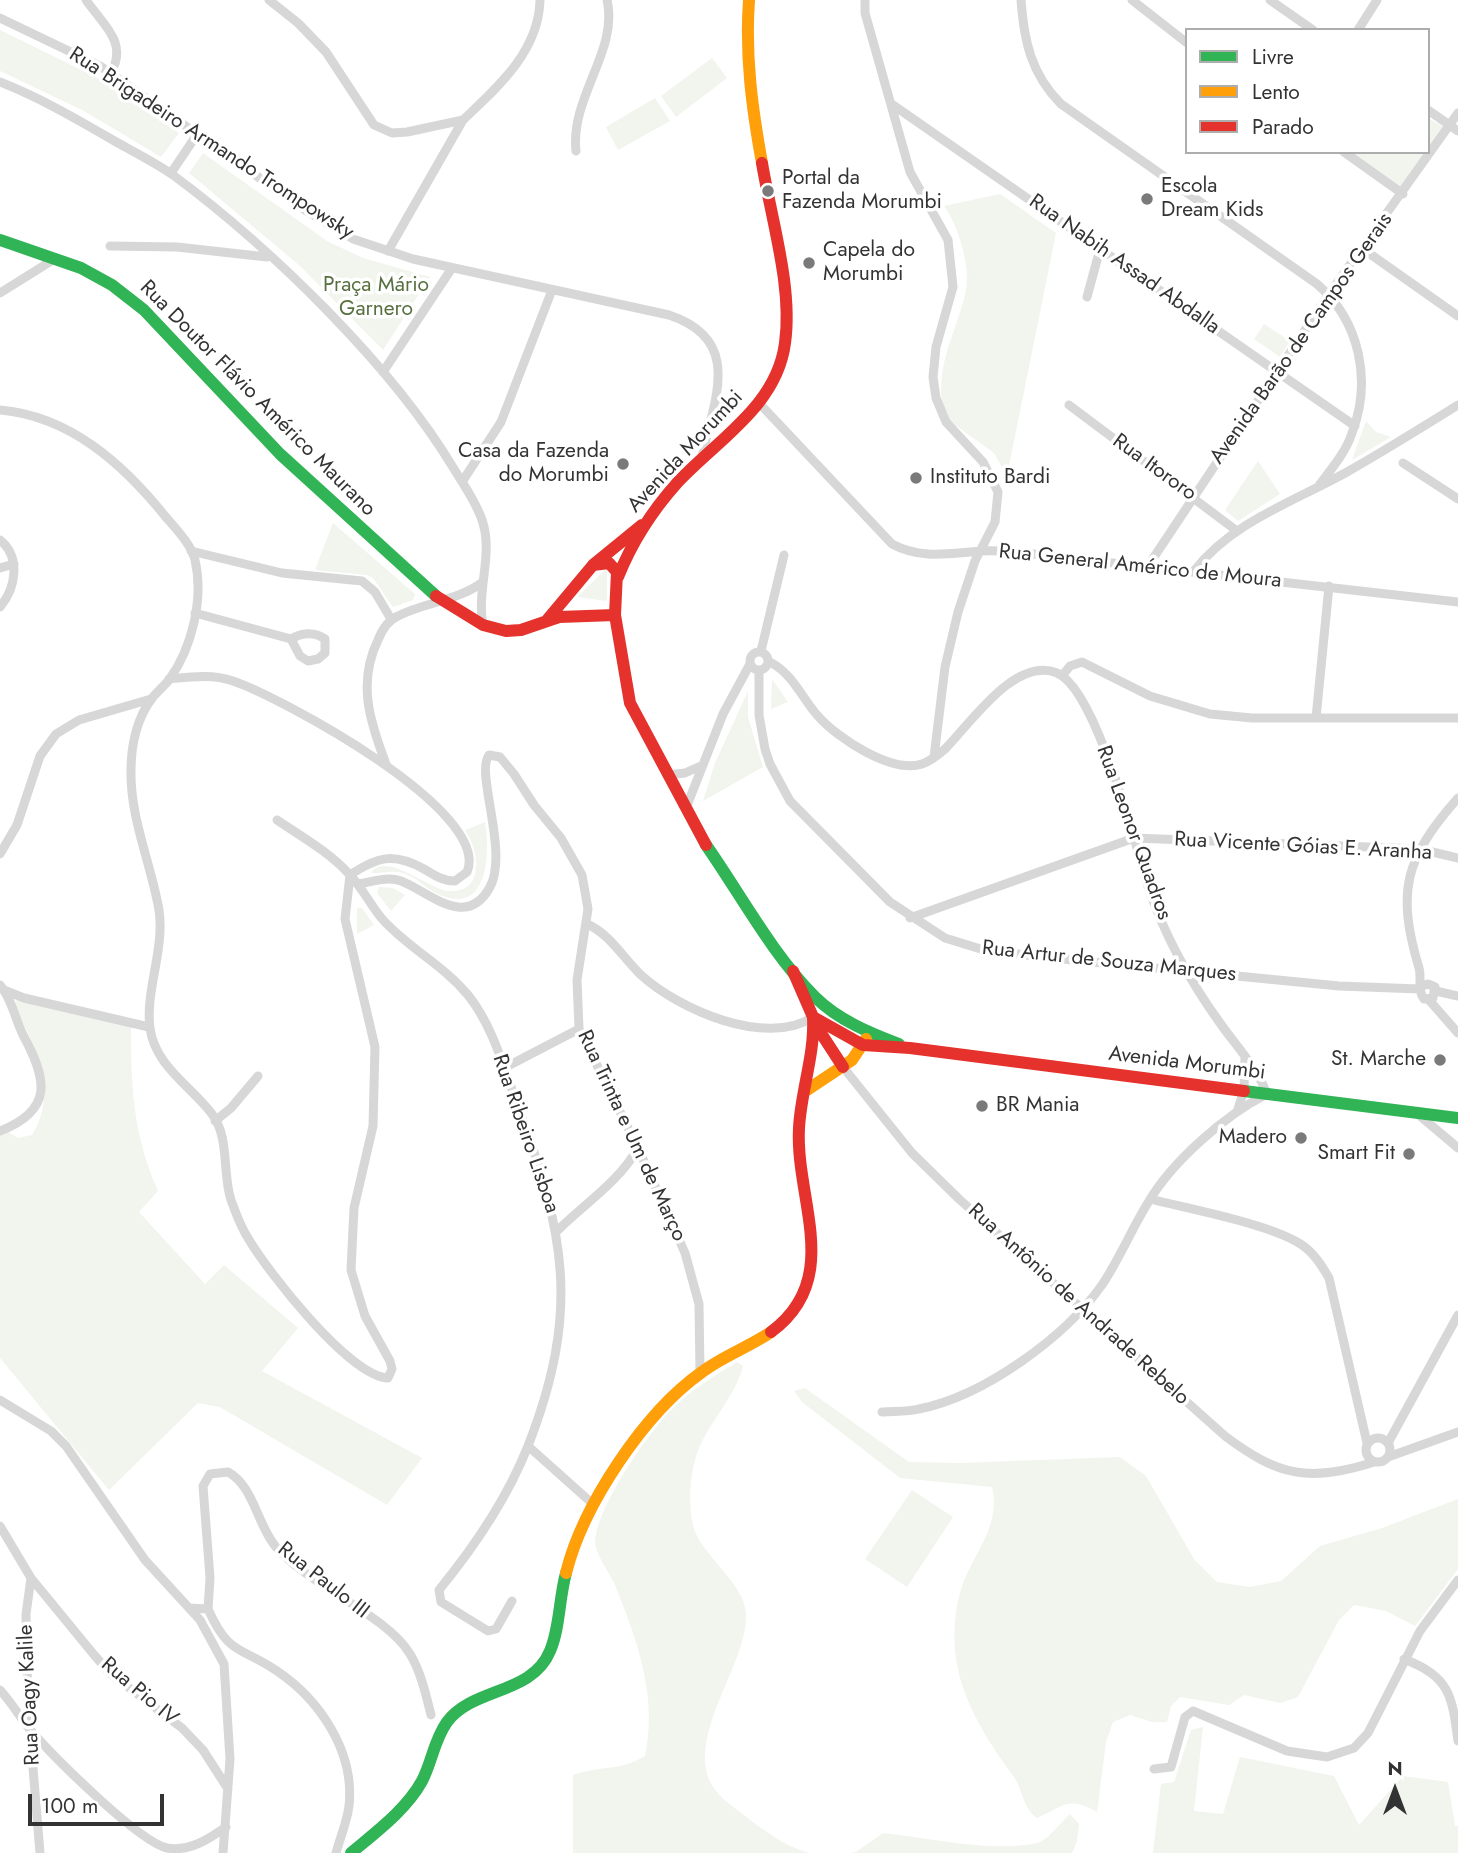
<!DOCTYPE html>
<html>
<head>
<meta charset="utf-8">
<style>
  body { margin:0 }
  #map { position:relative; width:1458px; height:1853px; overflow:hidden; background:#fff; font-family:Jost,sans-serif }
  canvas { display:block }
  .legend { position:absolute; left:1185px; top:28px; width:245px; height:126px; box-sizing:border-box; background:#fff; border:2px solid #adadad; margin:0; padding:9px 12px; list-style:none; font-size:21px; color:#333 }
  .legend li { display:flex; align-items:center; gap:14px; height:35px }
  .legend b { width:35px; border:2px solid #adadad }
  .north { position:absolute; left:1360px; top:1755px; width:70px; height:70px; -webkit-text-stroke:5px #fff; paint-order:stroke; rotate:0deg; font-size:19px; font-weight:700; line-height:28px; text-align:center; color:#333 }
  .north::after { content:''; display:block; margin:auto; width:24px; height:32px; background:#333; clip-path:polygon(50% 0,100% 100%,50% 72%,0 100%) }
  .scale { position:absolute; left:28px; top:1794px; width:136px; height:32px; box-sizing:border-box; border:4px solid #333; border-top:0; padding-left:9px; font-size:21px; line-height:24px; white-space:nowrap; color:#333; -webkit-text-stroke:5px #fff; paint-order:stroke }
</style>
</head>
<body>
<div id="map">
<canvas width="1458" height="1853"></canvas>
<ul class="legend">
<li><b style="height:9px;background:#30b455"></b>Livre</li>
<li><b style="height:9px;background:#ff9f0a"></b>Lento</li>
<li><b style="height:9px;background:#e5322d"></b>Parado</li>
</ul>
<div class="north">N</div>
<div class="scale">100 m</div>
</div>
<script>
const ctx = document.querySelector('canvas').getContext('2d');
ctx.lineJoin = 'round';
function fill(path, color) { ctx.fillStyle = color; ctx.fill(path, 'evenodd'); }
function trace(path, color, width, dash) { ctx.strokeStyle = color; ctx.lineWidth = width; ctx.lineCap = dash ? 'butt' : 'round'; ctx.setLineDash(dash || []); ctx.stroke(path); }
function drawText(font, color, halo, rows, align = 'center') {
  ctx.font = font + ' Jost,sans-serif'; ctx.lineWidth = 7; ctx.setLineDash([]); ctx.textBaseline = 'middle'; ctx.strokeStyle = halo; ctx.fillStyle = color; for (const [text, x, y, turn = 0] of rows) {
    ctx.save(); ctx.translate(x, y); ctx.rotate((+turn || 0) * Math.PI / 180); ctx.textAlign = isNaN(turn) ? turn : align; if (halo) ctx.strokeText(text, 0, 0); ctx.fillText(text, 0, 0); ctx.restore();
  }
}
const green = new Path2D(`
  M 0,30 L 102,80 L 179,133 L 161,157 L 84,111 L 0,71 Z
  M 712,58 L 727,78 L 676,117 L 661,96 Z
  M 655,98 L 670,121 L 618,150 L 606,127 Z
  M 1428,118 L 1447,129 L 1403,194 L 1344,152 L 1428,152 Z
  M 203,153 L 327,241 L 363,258 L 430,277 L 383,350 L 299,265 L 189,173 Z
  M 1000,194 L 1056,233 L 1007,476 L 994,453 L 944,417 C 934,365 953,342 965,295 C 972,269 959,227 944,206 Z
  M 1264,324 L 1290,341 L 1280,357 L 1254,339 Z
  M 1366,421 L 1376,432 L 1391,437 L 1352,460 Z
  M 1258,461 L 1280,494 L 1238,521 L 1225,510 Z
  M 333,523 L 415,594 L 413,600 L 393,607 L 373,578 L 367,575 L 315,570 Z
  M 607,570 L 607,601 L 577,597 L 605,570 Z
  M 772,679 L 788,702 L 771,709 Z
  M 748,691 L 748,717 L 763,767 L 703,801 L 715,763 Z
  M 485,822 C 490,851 489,916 440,895 C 427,890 417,877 403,873 C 392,870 381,874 371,873 C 386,850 431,891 449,891 C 486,893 479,849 465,830 Z
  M 379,887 L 393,888 L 405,895 L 391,911 L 377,893 Z
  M 357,908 L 362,908 L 374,925 L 357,934 Z
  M 16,1000 L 131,1027 C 131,1088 133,1134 158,1191 L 139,1212 L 205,1284 L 224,1265 L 298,1328 L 262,1371 L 422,1458 L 387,1505 L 220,1407 L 198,1403 L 109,1490 L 0,1358 L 0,1127 L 18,1138 L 32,1135 C 59,1094 36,1045 14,1007 Z
  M 737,1362 L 743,1366 C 735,1399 704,1426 695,1460 C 689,1480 688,1516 696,1534 C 710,1563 748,1587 746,1619 C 744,1669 684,1739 713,1787 C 720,1798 735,1808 745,1816 C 765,1831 784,1846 809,1853 L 573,1853 L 573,1775 C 601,1765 619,1772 645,1756 C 658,1696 637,1640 615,1585 C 610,1573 599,1560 596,1547 C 589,1517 650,1430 672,1409 C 691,1390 714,1376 737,1362 Z
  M 805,1388 L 909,1462 L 961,1463 L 1120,1457 L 1146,1476 L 1194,1559 L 1217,1582 L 1250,1587 L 1281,1581 L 1320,1546 L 1382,1528 L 1458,1499 L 1458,1569 L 1415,1626 L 1386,1611 L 1354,1605 L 1339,1620 L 1298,1697 L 1280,1703 L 1244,1695 L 1229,1705 L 1180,1697 L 1171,1706 L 1167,1722 L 1152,1722 L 1130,1715 L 1113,1722 L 1106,1742 L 1097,1812 C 1068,1795 1063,1807 1037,1818 C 1022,1807 1024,1792 1014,1777 C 973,1721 941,1666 960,1593 C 970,1556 1002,1528 992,1487 L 900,1478 L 802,1402 L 794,1391 Z
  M 912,1490 L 953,1517 L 907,1587 L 865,1559 Z
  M 1203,1727 L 1194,1811 L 1223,1814 L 1240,1757 L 1334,1776 L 1359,1825 L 1403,1776 L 1448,1782 L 1455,1826 L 1458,1826 L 1458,1853 L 1153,1853 L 1161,1784 L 1174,1782 L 1191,1730 Z
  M 1070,1814 L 1079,1824 L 1077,1841 L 1072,1853 L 849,1853 L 856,1852 L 883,1833 C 932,1838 990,1853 1038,1843 C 1050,1838 1060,1823 1070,1814 Z`);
const street = new Path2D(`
  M 86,0 C 104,26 128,42 111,73
  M 269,0 L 298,23 L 326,52 L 374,125 L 392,133 L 407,132 L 463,120 L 388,251
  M 865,0 L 865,13 L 910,172 L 948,240 L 953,287 L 936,347 L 933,377 L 936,398 L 946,422 L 983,462 L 998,492 L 995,522 L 975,561 L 958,612 L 945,667 L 934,757
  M 1021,0 C 1024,41 1031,74 1061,104 L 1317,284 C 1360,321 1372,381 1352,433 C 1346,452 1332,468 1320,484
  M 1132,0 L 1187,43
  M 1270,0 L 1313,30
  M 0,18 L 100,66 L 308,212 L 353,239 L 413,259 L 669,315 C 744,340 714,399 702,457
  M 1358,30 L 1377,0
  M 0,82 C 41,98 80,121 118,143 C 136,153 156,163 173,175 C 271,248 391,364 454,469 C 464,485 476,502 482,520 C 494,554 476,590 483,625
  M 893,105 L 1355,426
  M 1428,110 L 1458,131
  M 463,120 C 498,87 539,51 540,0
  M 576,151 C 570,97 619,50 607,0
  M 1344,152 L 1403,194
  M 171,173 L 198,133
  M 110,246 L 177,247 L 267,257
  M 1363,249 L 1458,316
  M 0,293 L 56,258
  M 1087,297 L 1100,249
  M 383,372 L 452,268
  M 759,403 L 892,544 C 922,560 950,553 983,551 C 1000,550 1017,552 1033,554 L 1458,602
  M 1069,405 L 1237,531
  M 0,410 C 70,416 123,464 165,516 C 176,529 191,544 195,560 C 204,599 192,648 169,680 C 164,686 158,691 153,697 C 137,717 131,745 131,770 C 130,819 151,863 159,910 C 165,949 145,991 150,1028 C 155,1066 191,1086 212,1114 C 230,1138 222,1173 231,1200 C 236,1213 240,1226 248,1238 C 267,1271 350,1377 388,1378 L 392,1369 L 390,1361 L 365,1316 L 351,1270 L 354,1208 L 373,1126 L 375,1047 L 345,919 L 350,875 C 377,857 393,852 424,869 C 435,875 442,881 455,881 L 467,872 C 493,811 280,697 233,681 C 212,674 191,677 169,679
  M 1403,463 L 1458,499
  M 462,482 L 501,422 L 552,290
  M 0,540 C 21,557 16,588 0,607
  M 191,551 L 282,573 L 362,581 L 375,592 L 391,619
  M 1148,566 L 1329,294 L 1458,113
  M 0,568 L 14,564
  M 1194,571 C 1232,522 1293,502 1347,472 C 1384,451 1421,428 1458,405
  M 195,613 L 291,639 C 301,633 314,631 325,639 L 325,653 L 318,659 L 308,661 L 300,656 L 291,639
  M 761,651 L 784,555
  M750 661a9 9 0 1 1 18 0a9 9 0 1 1-18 0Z
  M 768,661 C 793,673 801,697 818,716 C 837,738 892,774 922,764 C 931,761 938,755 945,749 C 971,723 1015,656 1057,673 C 1096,689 1135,844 1148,886 C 1163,933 1191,983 1220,1023 C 1236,1046 1256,1066 1267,1094 C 1225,1115 1173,1161 1149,1201 C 1132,1228 1120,1258 1102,1285 C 1064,1338 984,1396 919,1409 C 907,1412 894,1411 882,1412
  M 759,670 L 759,715 L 765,749 L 770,764 L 790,801 L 890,902 L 945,938 L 984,950 L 1043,957 L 1339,986 L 1420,989
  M 1062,676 L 1070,666 L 1082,662 L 1150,696 L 1210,714 L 1252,718 L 1458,718
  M 1316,718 L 1329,586
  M 386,764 C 370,722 357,683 378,640 C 382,630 388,620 398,616 C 426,602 457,601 483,582
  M 667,775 L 685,773 L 703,765
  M 686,808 L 723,714 L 750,664
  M 277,820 C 302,837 329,852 349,874 C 363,888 371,907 384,921 C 410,949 443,965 468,995 C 492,1025 503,1065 516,1101 C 565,1233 581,1310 528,1446 L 594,1505
  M 0,854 L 17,825 L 40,756 L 56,734 L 79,720 L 151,699
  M 358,884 C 372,882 387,876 401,881 C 428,891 466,931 490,887 C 509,852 475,772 489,755 L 500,757 L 514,774 L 534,805 L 561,838 L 582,875 L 588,909 L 577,980 L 579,1029 L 638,1148 L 685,1253 L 699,1304 L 700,1372
  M 910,918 L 1134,838 L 1420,849 L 1458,858
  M 587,924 C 610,934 623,958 641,975 C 678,1009 766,1048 813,1017
  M 0,985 C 12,999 15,1019 23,1035 C 47,1079 54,1110 0,1131
  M 1422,986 L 1428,984 L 1435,987 L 1433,998 L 1424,999 C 1417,991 1422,979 1419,968 C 1396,891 1405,858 1458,798
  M 4,990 L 24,998 L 149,1027
  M 1436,991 L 1458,996
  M 1429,1000 L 1458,1033
  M 843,1067 L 912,1153 L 959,1199 L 1225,1436 C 1278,1476 1310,1483 1374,1462
  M 504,1068 L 579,1029
  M 1237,1112 L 1244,1090 L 1245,1058
  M 1419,1115 L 1458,1148
  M 215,1121 L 231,1108 L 258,1076
  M 1150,1199 C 1189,1209 1271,1224 1302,1245 C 1314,1253 1322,1266 1329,1278 L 1367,1443
  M 557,1231 C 585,1203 618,1183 638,1148
  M 0,1400 L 51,1431 L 66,1446 L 145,1560 L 200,1620 L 224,1664 L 230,1759 L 223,1853
  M1366 1450a12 12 0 1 1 24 0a12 12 0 1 1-24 0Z
  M 1388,1443 L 1458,1315
  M 1388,1457 L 1458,1432
  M 0,1526 L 31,1578 L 95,1656 L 111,1674 L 182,1728 L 203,1750 L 228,1789
  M 31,1578 L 26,1614 L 28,1707 L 40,1853
  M 512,1601 L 496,1629 L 488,1631 L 441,1602 L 439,1590 C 475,1546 507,1499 528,1446
  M 189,1608 L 208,1609 C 229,1656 240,1646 277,1671 C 320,1700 355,1752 349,1806 C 347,1822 340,1838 336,1853
  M 208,1609 L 210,1578 L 203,1486 L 210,1474 L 228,1472 C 254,1486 257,1525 276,1547 C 308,1585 387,1615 410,1654 C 421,1672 426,1695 431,1715
  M 1404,1659 C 1450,1677 1452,1695 1458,1741
  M 0,1690 C 12,1703 21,1719 33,1733 C 54,1757 139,1842 167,1848 C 189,1852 209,1839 226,1827
  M 1154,1769 L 1171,1767 L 1185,1717 L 1193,1711 L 1287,1751 L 1327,1757 L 1354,1748 L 1368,1733 L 1420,1631 L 1458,1580`);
const fast = new Path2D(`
  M 0,240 L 81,268 L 112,285 L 144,310 L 280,454 L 436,596
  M 706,845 C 741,895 772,954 815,997 C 838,1020 870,1033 899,1044
  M 1244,1091 L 1458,1118
  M 351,1853 C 376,1832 406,1810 422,1781 C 432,1762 434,1740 447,1722 C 473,1687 532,1695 550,1651 C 560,1628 559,1598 566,1573`);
const slow = new Path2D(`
  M 749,0 C 745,56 752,108 762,163
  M 807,1090 L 852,1060 L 866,1039
  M 566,1573 C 583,1505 644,1413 702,1372 C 723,1356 749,1347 771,1332`);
const jam = new Path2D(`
  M 593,565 L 609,563 L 617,572 L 615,615 L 630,703 L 706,845
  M 618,577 C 632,542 652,511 677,483 C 717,440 777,406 785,343 C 793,288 771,218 762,163
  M 436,596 L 483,625 L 506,631 L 521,630 L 559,617 L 615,615
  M 547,620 L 593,565 L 642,525
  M 793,971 L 813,1017 L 863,1045 L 910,1048 L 1244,1091
  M 817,1027 L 843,1067
  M 771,1332 C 844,1278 795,1200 799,1128 C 801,1090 815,1055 813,1017`);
const markers = [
  [768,191,7,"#7a7a7a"],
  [1147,199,7,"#7a7a7a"],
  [809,263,7,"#7a7a7a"],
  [623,464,7,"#7a7a7a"],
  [916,478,7,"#7a7a7a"],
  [1440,1060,7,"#7a7a7a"],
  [982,1106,7,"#7a7a7a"],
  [1301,1138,7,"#7a7a7a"],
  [1409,1154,7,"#7a7a7a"]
];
const streetNames = [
  ["Rua Brigadeiro Armando Trompowsky",211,144,33],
  ["Rua Nabih Assad Abdalla",1124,265,35],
  ["Avenida Barão de Campos Gerais",1302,339,-55],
  ["Rua Doutor Flávio Américo Maurano",257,399,45],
  ["Avenida Morumbi",686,452,-47],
  ["Rua Itororo",1154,468,36],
  ["Rua General Américo de Moura",1140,567,6],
  ["Rua Leonor Quadros",1133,833,70],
  ["Rua Vicente Góias E. Aranha",1303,847,3],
  ["Rua Artur de Souza Marques",1109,962,6],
  ["Avenida Morumbi",1187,1064,7],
  ["Rua Ribeiro Lisboa",525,1134,71],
  ["Rua Trinta e Um de Março",631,1136,65],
  ["Rua Antônio de Andrade Rebelo",1078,1305,42],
  ["Rua Paulo III",323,1581,38],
  ["Rua Pio IV",139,1692,40],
  ["Rua Oagy Kalile",30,1695,-93]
];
const poiNames = [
  ["Portal da",782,179],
  ["Fazenda Morumbi",782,203],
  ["Escola",1161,187],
  ["Dream Kids",1161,211],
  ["Capela do",823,251],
  ["Morumbi",823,275],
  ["Casa da Fazenda",609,452,"right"],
  ["do Morumbi",609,476,"right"],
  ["Instituto Bardi",930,478],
  ["St. Marche",1426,1060,"right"],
  ["BR Mania",996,1106],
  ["Madero",1287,1138,"right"],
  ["Smart Fit",1395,1154,"right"]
];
const parkNames = [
  ["Praça Mário",376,286],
  ["Garnero",376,310]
];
fill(green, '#f1f5ed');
trace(street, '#d7d7d7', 9);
trace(fast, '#30b455', 12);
trace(slow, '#ff9f0a', 12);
trace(jam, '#e5322d', 12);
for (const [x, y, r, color] of markers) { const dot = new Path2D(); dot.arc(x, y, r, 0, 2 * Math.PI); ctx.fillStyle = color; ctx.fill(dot); trace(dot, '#fff', 2.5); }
drawText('21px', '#333', '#fff', streetNames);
drawText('21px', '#333', '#fff', poiNames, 'left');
drawText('21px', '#56703f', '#fff', parkNames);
</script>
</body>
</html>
